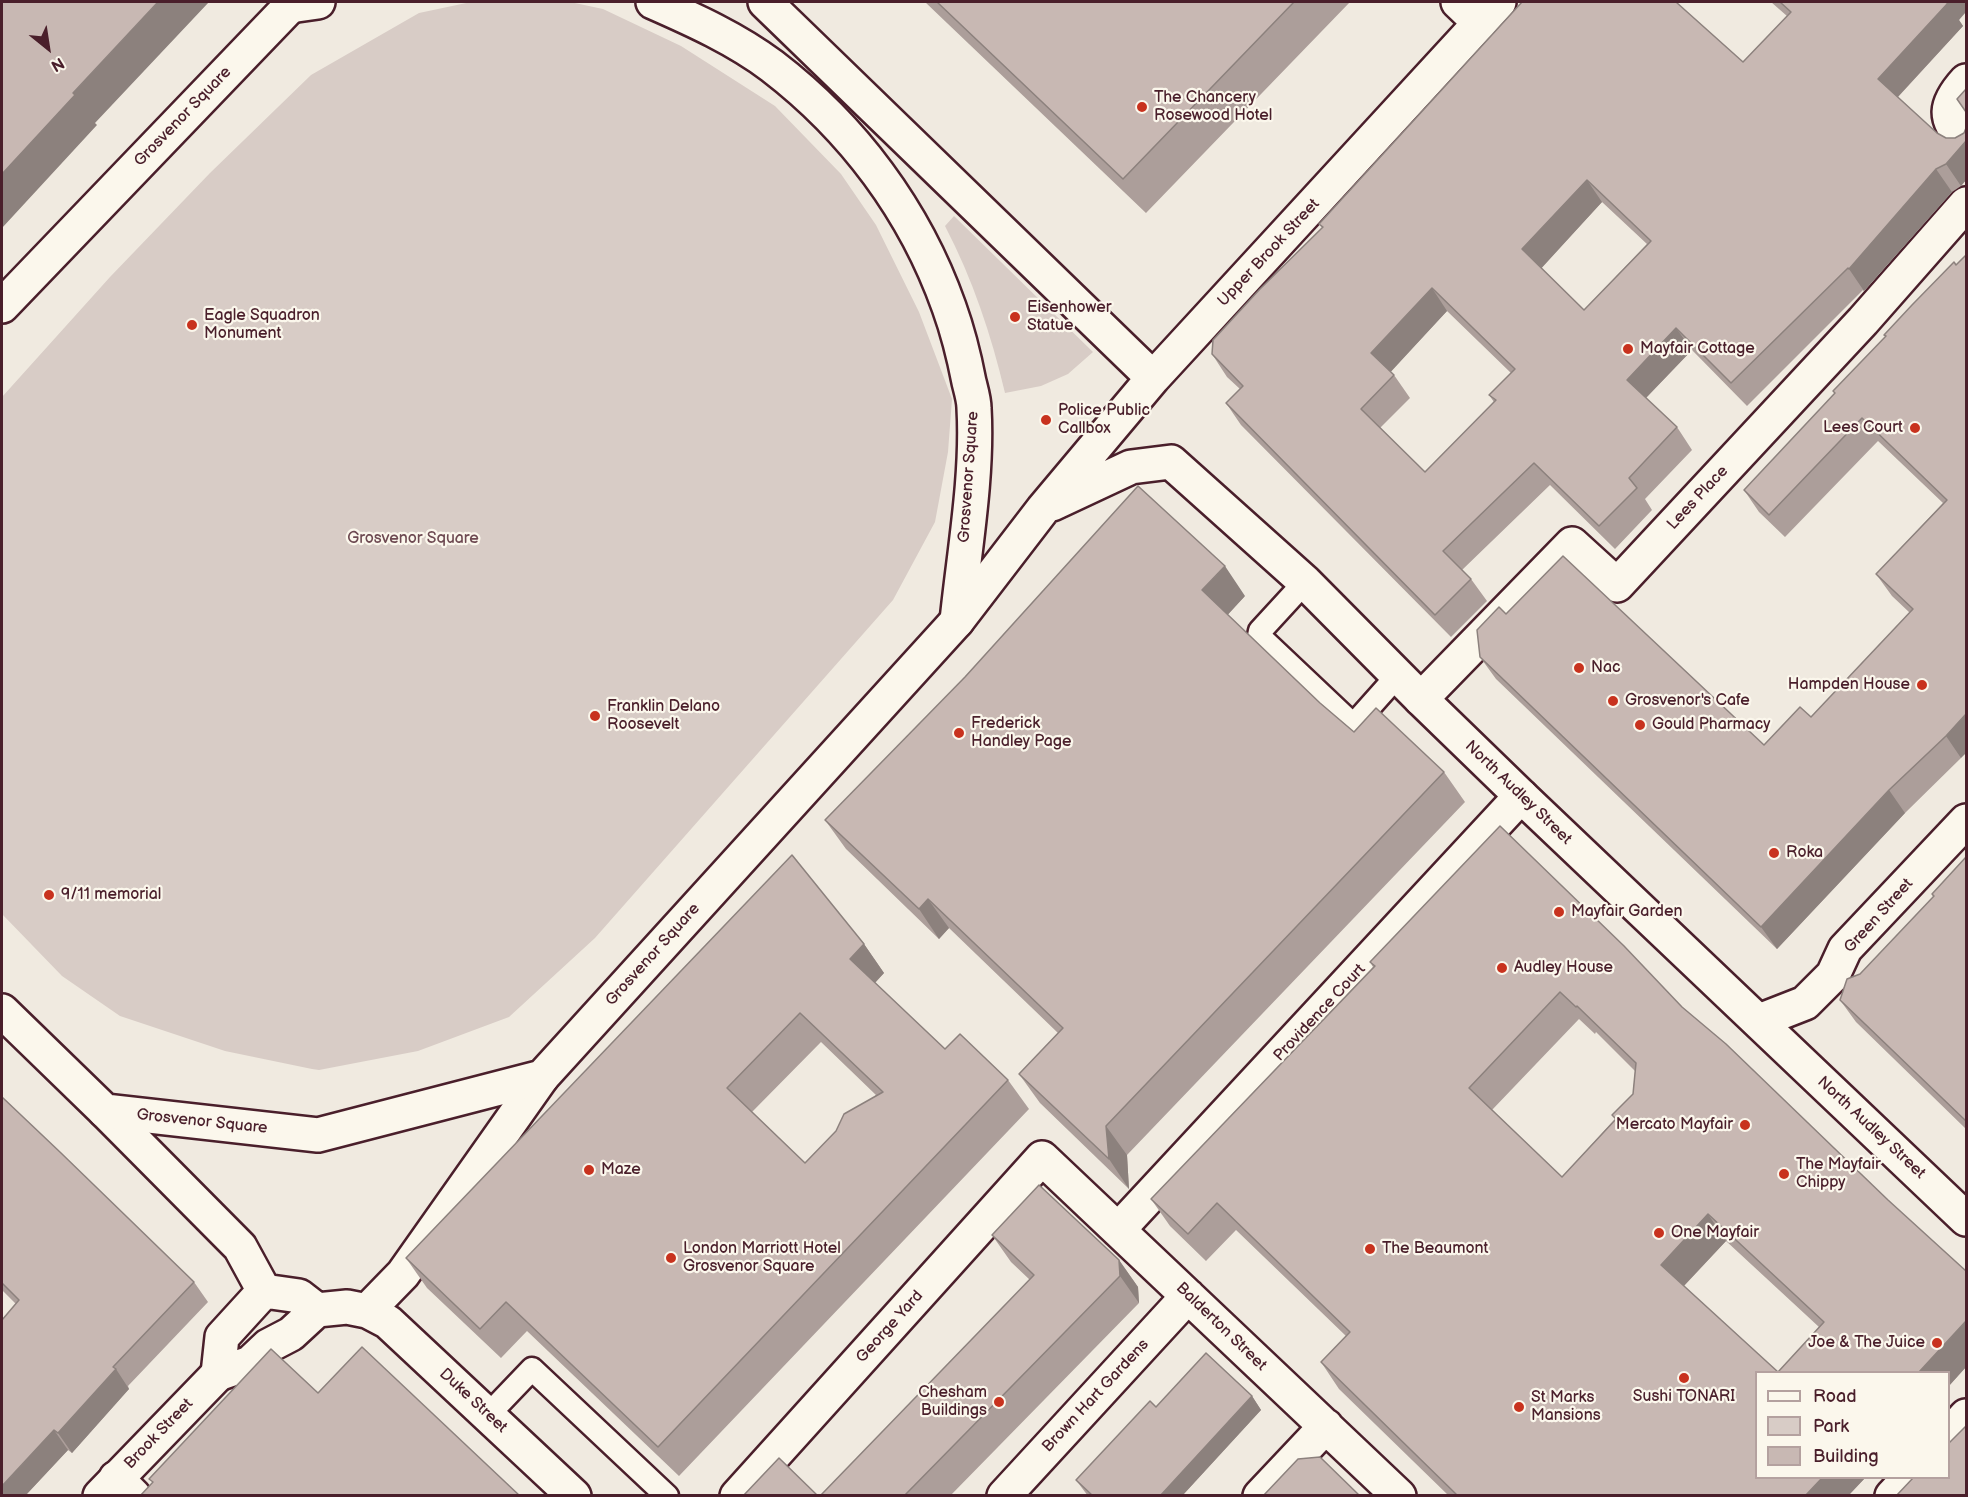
<!DOCTYPE html>
<html>
<head>
<meta charset="utf-8">
<style>
  body { margin:0 }
  #map { position:relative; width:1968px; height:1497px; overflow:hidden; background:#f0eae0; font-family:"Balsamiq Sans",sans-serif }
  canvas { display:block }
  .frame { position:absolute; inset:0; border:3px solid #4a1f2b; pointer-events:none }
  .legend { position:absolute; left:1755px; top:1371px; width:195px; height:108px; box-sizing:border-box; background:#fbf7ec; border:2px solid #b4a19f; margin:0; padding:8px 10px; list-style:none; font-size:18px; color:#4a1f2b }
  .legend li { display:flex; align-items:center; gap:12px; height:30px }
  .legend b { width:30px; border:2px solid #b4a19f }
  .north { position:absolute; left:18px; top:18px; width:60px; height:60px; -webkit-text-stroke:4px #fbf7ec; paint-order:stroke; rotate:150deg; font-size:16px; font-weight:700; line-height:24px; text-align:center; color:#4a1f2b }
  .north::after { content:''; display:block; margin:auto; width:21px; height:27px; background:#4a1f2b; clip-path:polygon(50% 0,100% 100%,50% 72%,0 100%) }
</style>
</head>
<body>
<div id="map">
<canvas width="1968" height="1497"></canvas>
<div class="frame"></div>
<ul class="legend">
<li><b style="height:8px;background:#fbf7ec"></b>Road</li>
<li><b style="height:16px;background:#d8ccc6"></b>Park</li>
<li><b style="height:16px;background:#c8b8b3"></b>Building</li>
</ul>
<div class="north">N</div>
</div>
<script>
const ctx = document.querySelector('canvas').getContext('2d');
ctx.lineJoin = 'round';
function fill(path, color) { ctx.fillStyle = color; ctx.fill(path, 'evenodd'); }
function trace(path, color, width, dash) { ctx.strokeStyle = color; ctx.lineWidth = width; ctx.lineCap = dash ? 'butt' : 'round'; ctx.setLineDash(dash || []); ctx.stroke(path); }
function drawText(font, color, halo, rows, align = 'center') {
  ctx.font = font + ' "Balsamiq Sans",sans-serif'; ctx.lineWidth = 4.5; ctx.setLineDash([]); ctx.textBaseline = 'middle'; ctx.strokeStyle = halo; ctx.fillStyle = color; for (const [text, x, y, turn = 0] of rows) {
    ctx.save(); ctx.translate(x, y); ctx.rotate((+turn || 0) * Math.PI / 180); ctx.textAlign = isNaN(turn) ? turn : align; if (halo) ctx.strokeText(text, 0, 0); ctx.fillText(text, 0, 0); ctx.restore();
  }
}
const green = new Path2D(`
  M 471,2 L 570,2 L 603,9 L 681,46 L 775,106 L 841,174 L 876,225 L 919,312 L 952,399 L 948,452 L 935,522 L 893,600 L 595,938 L 509,1017 L 418,1051 L 319,1070 L 312,1069 L 225,1051 L 120,1016 L 62,976 L 2,914 L 2,397 L 110,277 L 210,173 L 311,75 L 419,13 Z
  M 954,216 L 1093,352 L 1068,374 L 1041,386 L 1005,393 C 991,334 973,280 945,226 Z`);
const lane = new Path2D(`
  M 1305,582 L 1260,631 L 1259,636 L 1350,722 L 1357,721 L 1398,675
  M 488,1415 L 532,1369 L 667,1496`);
const street = new Path2D(`
  M 653,2 C 694,20 736,39 772,66 C 853,128 915,211 949,307 C 958,332 964,356 969,382 C 971,390 974,400 974,408 C 978,476 964,553 957,621
  M 1458,2 L 1480,23
  M 290,6 L 318,2
  M 1966,81 C 1945,104 1942,119 1966,142
  M 1421,699 L 1572,544 L 1617,585 L 1863,321 L 1966,204
  M 1759,1021 L 1805,1003 L 1833,975 L 1845,949 L 1966,821
  M 105,1111 L 240,1247 L 264,1291
  M 1118,1230 L 1521,796
  M 264,1291 L 222,1337 L 218,1374 L 250,1363 L 268,1346 L 291,1334 L 317,1310 L 347,1307 L 367,1311 L 388,1322 L 574,1496
  M 264,1291 L 299,1296 L 317,1310
  M 367,1311 L 403,1274 L 542,1077
  M 1948,1436 L 1966,1416
  M 116,1478 L 134,1496
  M 737,1496 L 1042,1158 L 1399,1496
  M 1004,1496 L 1188,1296
  M 1260,1496 L 1326,1426
  M 1892,1496 L 1909,1478`);
const secondary = new Path2D(`
  M 765,2 L 1153,378
  M 2,306 L 294,2
  M 1052,504 L 1131,467 L 1171,462 L 1305,582 L 1421,699 L 1521,796 L 1966,1219
  M 2,1011 L 105,1111 L 318,1135 L 542,1077 L 957,621 L 1043,509 L 1153,378 L 1499,2
  M 100,1496 L 218,1374`);
const wall = new Path2D(`
  M 925,2 L 1350,2 L 1146,213 Z
  M 1771,2 L 1966,2 L 1959,20 L 1963,26 L 1898,97 L 1937,133 L 1946,138 L 1955,138 L 1964,133 L 1966,128 L 1966,180 L 1961,186 L 1952,192 L 1864,291 L 1863,290 L 1747,406 L 1692,350 L 1646,398 L 1677,427 L 1692,450 L 1645,499 L 1652,510 L 1615,549 L 1550,485 L 1462,570 L 1471,579 L 1487,601 L 1451,637 L 1241,425 L 1226,403 L 1240,389 L 1227,377 L 1212,354 L 1322,228 L 1319,224 L 1743,62 L 1787,16 ZM 1602,202 L 1647,244 L 1584,310 L 1541,268 ZM 1447,311 L 1511,373 L 1489,395 L 1494,402 L 1425,472 L 1380,428 L 1410,398 L 1394,375 L 1390,372 Z
  M 1956,265 L 1961,758 L 1905,813 L 1777,949 L 1496,679 L 1480,657 L 1506,614 L 1764,745 L 1811,717 L 1910,613 L 1892,596 L 1876,574 L 1943,503 L 1878,441 L 1785,537 L 1759,512 L 1744,490 L 1835,393 L 1833,391 Z
  M 1245,596 L 1227,615 L 1320,703 L 1354,732 L 1444,772 L 1465,802 L 1127,1155 L 1129,1189 L 1040,1103 L 1019,1074 L 1058,1033 L 949,928 L 939,939 L 846,849 L 825,820 Z
  M 1500,826 L 1966,1367 L 1948,1387 L 1948,1372 L 1756,1478 L 1865,1478 L 1848,1496 L 1449,1496 L 1339,1389 L 1321,1362 L 1346,1336 L 1236,1230 L 1206,1261 L 1170,1226 L 1151,1199 L 1373,967 L 1370,962 ZM 1579,1019 L 1595,1034 L 1596,1032 L 1635,1071 L 1633,1094 L 1612,1115 L 1615,1119 L 1562,1177 L 1492,1110 ZM 1726,1241 L 1819,1327 L 1778,1372 L 1684,1286 Z
  M 1966,857 L 1966,1129 L 1856,1022 L 1840,1000 L 1860,974 L 1933,897 L 1932,894 Z
  M 864,944 L 884,973 L 875,983 L 945,1049 L 1008,1080 L 1029,1109 L 679,1476 L 527,1331 L 501,1358 L 427,1288 L 406,1258 ZM 821,1042 L 876,1095 L 805,1163 L 752,1112 Z
  M 2,1097 L 194,1282 L 208,1302 L 128,1386 L 129,1389 L 72,1453 L 68,1450 L 25,1496 L 16,1304 L 2,1290 Z
  M 992,1235 L 1119,1260 L 1138,1287 L 1139,1303 L 950,1496 L 820,1496 L 1030,1280 L 1011,1262 Z
  M 1252,1396 L 1261,1410 L 1182,1496 L 1088,1496 L 1076,1480 L 1156,1407 Z`);
const shadedWall = new Path2D(`
  M 158,2 L 209,2 L 95,123 L 97,125 L 2,228 L 2,174 L 73,93 Z
  M 1945,2 L 1966,2 L 1966,12 L 1959,20 L 1963,26 L 1894,101 L 1878,79 Z
  M 1966,141 L 1966,180 L 1961,186 L 1946,164 Z
  M 1936,169 L 1952,192 L 1864,291 L 1849,269 Z
  M 1587,180 L 1602,202 L 1538,272 L 1522,249 Z
  M 1432,288 L 1447,311 L 1387,376 L 1371,353 Z
  M 1676,328 L 1692,350 L 1642,402 L 1627,380 Z
  M 1225,566 L 1245,596 L 1223,620 L 1202,590 Z
  M 1966,714 L 1966,753 L 1961,758 L 1946,736 Z
  M 1889,790 L 1905,813 L 1777,949 L 1761,927 Z
  M 928,899 L 949,928 L 939,939 L 919,909 Z
  M 864,944 L 884,973 L 870,988 L 850,959 Z
  M 1106,1126 L 1127,1155 L 1129,1189 L 1109,1159 Z
  M 1708,1214 L 1726,1241 L 1679,1291 L 1661,1265 Z
  M 1119,1260 L 1138,1287 L 1139,1303 L 1120,1276 Z
  M 1966,1321 L 1966,1367 L 1948,1387 L 1948,1372 L 1919,1372 Z
  M 116,1369 L 129,1389 L 72,1453 L 58,1433 Z
  M 1252,1396 L 1261,1410 L 1182,1496 L 1160,1496 Z
  M 54,1430 L 68,1450 L 25,1496 L 2,1496 L 2,1486 Z
  M 1822,1478 L 1865,1478 L 1848,1496 L 1805,1496 Z`);
const building = new Path2D(`
  M 2,2 L 158,2 L 73,93 L 75,95 L 2,174 Z
  M 937,2 L 1294,2 L 1123,179 Z
  M 1522,2 L 1676,2 L 1743,62 L 1791,12 L 1780,2 L 1945,2 L 1948,3 L 1878,79 L 1937,133 L 1946,138 L 1955,138 L 1964,133 L 1966,128 L 1966,141 L 1946,164 L 1936,169 L 1849,269 L 1848,268 L 1731,383 L 1676,328 L 1627,380 L 1677,427 L 1629,478 L 1637,488 L 1599,526 L 1534,463 L 1443,551 L 1471,579 L 1435,615 L 1226,403 L 1243,386 L 1212,354 L 1213,340 L 1260,289 L 1323,227 L 1319,224 ZM 1587,180 L 1651,241 L 1584,310 L 1522,249 ZM 1432,288 L 1515,369 L 1489,395 L 1496,400 L 1425,472 L 1361,409 L 1394,375 L 1371,353 Z
  M 1966,89 L 1966,112 L 1957,99 Z
  M 1966,255 L 1966,714 L 1946,736 L 1889,790 L 1761,927 L 1480,657 L 1477,630 L 1499,607 L 1506,614 L 1563,556 L 1764,745 L 1800,707 L 1811,717 L 1913,609 L 1876,574 L 1947,500 L 1862,418 L 1769,515 L 1744,490 L 1835,393 L 1833,391 L 1886,336 L 1884,335 L 1912,305 L 1954,262 L 1956,265 Z
  M 1138,486 L 1225,566 L 1202,590 L 1320,703 L 1354,732 L 1376,708 L 1444,772 L 1106,1126 L 1109,1159 L 1019,1074 L 1063,1028 L 928,899 L 919,909 L 825,820 L 965,677 Z
  M 1500,826 L 1624,946 L 1682,1007 L 1726,1044 L 1888,1200 L 1966,1271 L 1966,1321 L 1919,1372 L 1756,1372 L 1756,1478 L 1822,1478 L 1805,1496 L 1458,1496 L 1321,1362 L 1350,1332 L 1217,1203 L 1188,1234 L 1151,1199 L 1375,966 L 1370,962 ZM 1560,992 L 1576,1007 L 1577,1006 L 1636,1063 L 1633,1094 L 1612,1115 L 1616,1119 L 1562,1177 L 1469,1088 ZM 1708,1214 L 1824,1322 L 1778,1372 L 1661,1265 Z
  M 792,855 L 864,944 L 850,959 L 945,1049 L 960,1034 L 1008,1080 L 658,1447 L 506,1302 L 480,1329 L 406,1258 ZM 800,1013 L 883,1092 L 844,1114 L 836,1131 L 805,1163 L 727,1088 Z
  M 1966,857 L 1966,1121 L 1840,1000 L 1847,979 L 1860,974 L 1934,896 L 1932,894 Z
  M 2,1097 L 61,1153 L 194,1282 L 113,1367 L 116,1369 L 58,1433 L 54,1430 L 2,1486 L 2,1320 L 19,1300 L 2,1283 Z
  M 1039,1185 L 1119,1260 L 1120,1276 L 904,1496 L 820,1496 L 1034,1275 L 992,1235 Z
  M 362,1347 L 520,1496 L 140,1496 L 153,1482 L 149,1479 L 271,1349 L 318,1393 Z
  M 1206,1353 L 1252,1396 L 1160,1496 L 1093,1496 L 1076,1480 L 1150,1401 L 1156,1407 Z
  M 1966,1426 L 1966,1496 L 1896,1496 L 1913,1478 L 1948,1478 L 1948,1444 Z
  M 1320,1457 L 1360,1496 L 1263,1496 L 1298,1459 Z
  M 779,1458 L 818,1496 L 743,1496 Z`);
const markers = [
  [1142,107,6,"#c8321e"],
  [1015,317,6,"#c8321e"],
  [192,325,6,"#c8321e"],
  [1628,349,6,"#c8321e"],
  [1046,420,6,"#c8321e"],
  [1915,428,6,"#c8321e"],
  [1579,668,6,"#c8321e"],
  [1922,685,6,"#c8321e"],
  [1613,701,6,"#c8321e"],
  [595,716,6,"#c8321e"],
  [1640,725,6,"#c8321e"],
  [959,733,6,"#c8321e"],
  [1774,853,6,"#c8321e"],
  [49,895,6,"#c8321e"],
  [1559,912,6,"#c8321e"],
  [1502,968,6,"#c8321e"],
  [1745,1125,6,"#c8321e"],
  [589,1170,6,"#c8321e"],
  [1784,1174,6,"#c8321e"],
  [1659,1233,6,"#c8321e"],
  [1370,1249,6,"#c8321e"],
  [671,1258,6,"#c8321e"],
  [1937,1343,6,"#c8321e"],
  [1684,1378,6,"#c8321e"],
  [999,1402,6,"#c8321e"],
  [1519,1407,6,"#c8321e"]
];
const poiNames = [
  ["The Chancery",1154,98],
  ["Rosewood Hotel",1154,116],
  ["Eisenhower",1027,308],
  ["Statue",1027,326],
  ["Eagle Squadron",204,316],
  ["Monument",204,334],
  ["Mayfair Cottage",1640,349],
  ["Police Public",1058,411],
  ["Callbox",1058,429],
  ["Lees Court",1903,428,"right"],
  ["Nac",1591,668],
  ["Hampden House",1910,685,"right"],
  ["Grosvenor's Cafe",1625,701],
  ["Franklin Delano",607,707],
  ["Roosevelt",607,725],
  ["Frederick",971,724],
  ["Handley Page",971,742],
  ["Gould Pharmacy",1652,725],
  ["Roka",1786,853],
  ["9/11 memorial",61,895],
  ["Mayfair Garden",1571,912],
  ["Audley House",1514,968],
  ["Mercato Mayfair",1733,1125,"right"],
  ["The Mayfair",1796,1165],
  ["Chippy",1796,1183],
  ["Maze",601,1170],
  ["One Mayfair",1671,1233],
  ["London Marriott Hotel",683,1249],
  ["Grosvenor Square",683,1267],
  ["The Beaumont",1382,1249],
  ["Joe & The Juice",1925,1343,"right"],
  ["Chesham",987,1393,"right"],
  ["Buildings",987,1411,"right"],
  ["Sushi TONARI",1684,1397,"center"],
  ["St Marks",1531,1398],
  ["Mansions",1531,1416]
];
const streetNames = [
  ["Grosvenor Square",183,117,-46],
  ["Upper Brook Street",1269,253,-47],
  ["Grosvenor Square",969,477,-86],
  ["Lees Place",1698,498,-47],
  ["North Audley Street",1518,793,44],
  ["Green Street",1879,916,-48],
  ["Grosvenor Square",653,955,-48],
  ["Providence Court",1320,1013,-47],
  ["Grosvenor Square",202,1122,6],
  ["North Audley Street",1871,1128,43],
  ["George Yard",890,1327,-48],
  ["Balderton Street",1221,1327,44],
  ["Brown Hart Gardens",1096,1396,-47],
  ["Duke Street",473,1401,43],
  ["Brook Street",159,1434,-46]
];
const parkNames = [
  ["Grosvenor Square",413,539]
];
fill(green, '#d8ccc6');
trace(lane, '#4a1f2b', 27);
trace(street, '#4a1f2b', 38);
trace(secondary, '#4a1f2b', 38);
trace(lane, '#fbf7ec', 22);
trace(street, '#fbf7ec', 33);
trace(secondary, '#fbf7ec', 33);
fill(wall, '#ac9e9a');
fill(shadedWall, '#8c817d');
fill(building, '#c8b8b3');
trace(building, '#8c817d', 1.5);
for (const [x, y, r, color] of markers) { const dot = new Path2D(); dot.arc(x, y, r, 0, 2 * Math.PI); ctx.fillStyle = color; ctx.fill(dot); trace(dot, '#fbf7ec', 2); }
drawText('16px', '#4a1f2b', '#fbf7ec', poiNames, 'left');
drawText('16px', '#4a1f2b', '#fbf7ec', streetNames);
drawText('16px', '#6e4a52', '#fbf7ec', parkNames);
</script>
</body>
</html>
